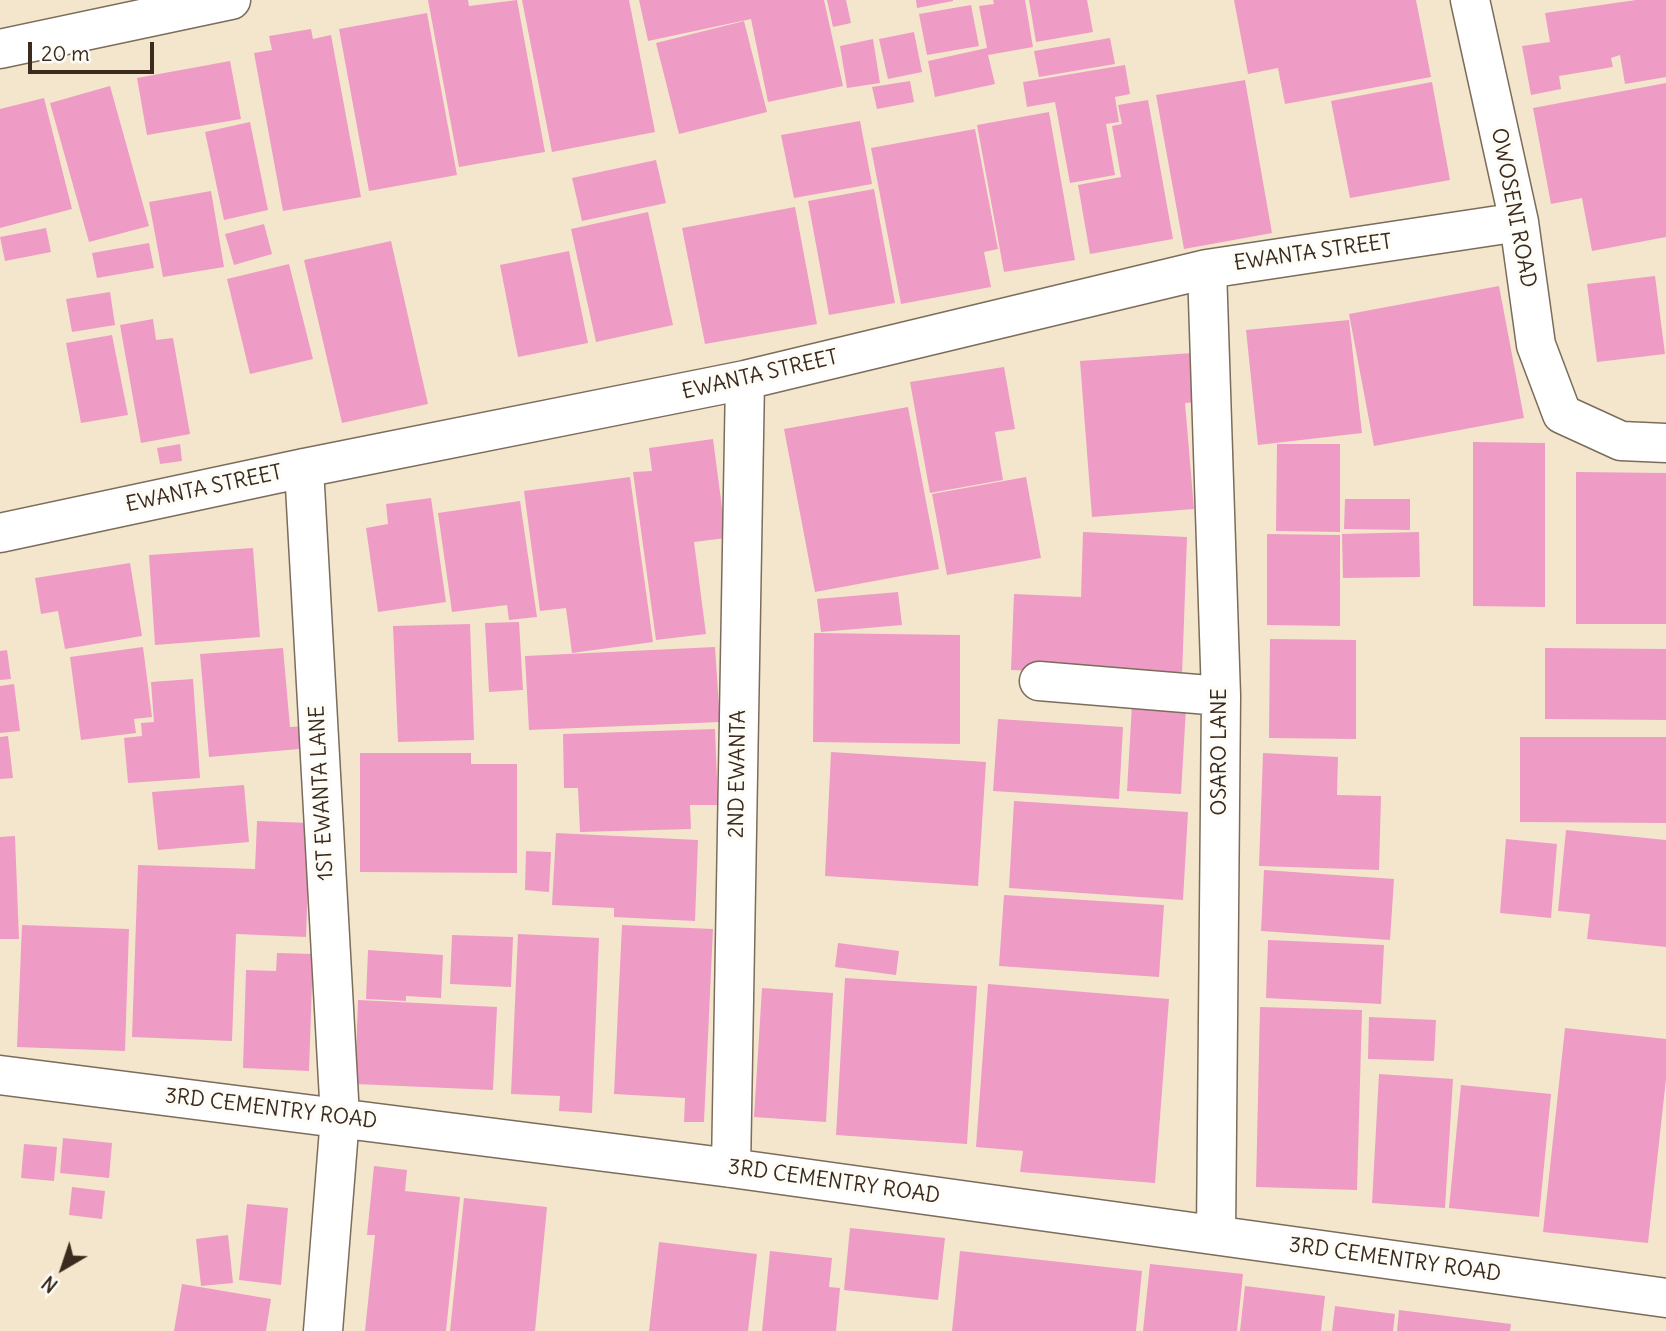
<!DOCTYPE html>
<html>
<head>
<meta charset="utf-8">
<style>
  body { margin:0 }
  #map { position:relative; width:1666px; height:1331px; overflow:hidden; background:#f4e6cd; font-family:Delius,sans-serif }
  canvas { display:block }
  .north { position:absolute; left:28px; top:1233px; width:70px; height:70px; -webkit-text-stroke:5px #fdfcf7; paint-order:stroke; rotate:219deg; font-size:19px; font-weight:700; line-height:28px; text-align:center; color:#3b2a1e }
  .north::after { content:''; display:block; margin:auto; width:24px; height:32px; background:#3b2a1e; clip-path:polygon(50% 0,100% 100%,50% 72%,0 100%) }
  .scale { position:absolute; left:28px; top:42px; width:126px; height:32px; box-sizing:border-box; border:4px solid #3b2a1e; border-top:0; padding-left:9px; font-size:21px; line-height:24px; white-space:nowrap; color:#3b2a1e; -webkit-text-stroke:5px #fdfcf7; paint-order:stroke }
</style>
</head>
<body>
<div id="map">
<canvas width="1666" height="1331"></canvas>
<div class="north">N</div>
<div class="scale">20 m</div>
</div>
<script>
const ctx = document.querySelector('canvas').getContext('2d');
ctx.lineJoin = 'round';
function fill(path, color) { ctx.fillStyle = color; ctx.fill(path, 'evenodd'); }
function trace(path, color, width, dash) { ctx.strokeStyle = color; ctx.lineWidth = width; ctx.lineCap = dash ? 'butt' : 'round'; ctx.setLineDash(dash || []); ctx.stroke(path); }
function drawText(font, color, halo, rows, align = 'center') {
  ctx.font = font + ' Delius,sans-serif'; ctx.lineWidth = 7; ctx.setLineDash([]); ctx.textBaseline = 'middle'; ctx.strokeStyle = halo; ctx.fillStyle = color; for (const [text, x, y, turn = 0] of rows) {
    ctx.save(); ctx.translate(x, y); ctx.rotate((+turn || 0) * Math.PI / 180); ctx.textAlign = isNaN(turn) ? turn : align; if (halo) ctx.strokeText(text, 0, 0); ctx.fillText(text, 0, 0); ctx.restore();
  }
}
const building = new Path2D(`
  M 428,0 L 468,0 L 469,6 L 517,0 L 545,152 L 459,167 Z
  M 522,0 L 629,0 L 655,132 L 552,152 Z
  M 639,0 L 824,0 L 843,86 L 768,102 L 751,19 L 648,41 Z
  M 827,0 L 846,0 L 851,23 L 833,27 Z
  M 916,0 L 953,0 L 953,1 L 917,8 Z
  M 993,0 L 1025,0 L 1033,47 L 988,55 L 995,84 L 935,97 L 928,61 L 987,48 L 979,6 L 994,4 Z
  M 1029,0 L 1087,0 L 1093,32 L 1036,42 Z
  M 1234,0 L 1416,0 L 1431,77 L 1285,104 L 1278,68 L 1248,74 Z
  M 1636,0 L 1666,0 L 1666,77 L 1625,84 L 1620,55 L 1611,58 L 1613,67 L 1559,76 L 1561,89 L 1531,95 L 1522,46 L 1550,42 L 1545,13 Z
  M 971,5 L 979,46 L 927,55 L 919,14 Z
  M 427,13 L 457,175 L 369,191 L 339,29 Z
  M 744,21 L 767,112 L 679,134 L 656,43 Z
  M 311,29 L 313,39 L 331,35 L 361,197 L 283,211 L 254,53 L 272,50 L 269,36 Z
  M 914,32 L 922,72 L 888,79 L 879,39 Z
  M 1110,38 L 1115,64 L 1039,77 L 1034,51 Z
  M 873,39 L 880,83 L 847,88 L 840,46 Z
  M 230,61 L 241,119 L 147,135 L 137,78 Z
  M 1125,65 L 1130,94 L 1115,97 L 1119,122 L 1106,124 L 1115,175 L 1070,183 L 1055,102 L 1027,107 L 1023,82 Z
  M 1245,80 L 1272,233 L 1184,249 L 1156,95 Z
  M 910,81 L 914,102 L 877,109 L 872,87 Z
  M 1432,82 L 1450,180 L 1350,198 L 1331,101 Z
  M 1666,83 L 1666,237 L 1592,251 L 1582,198 L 1551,204 L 1533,108 Z
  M 110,86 L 149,226 L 89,242 L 50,103 Z
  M 44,98 L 72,209 L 0,228 L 0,109 Z
  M 1148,100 L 1173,239 L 1090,254 L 1078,185 L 1121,177 L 1112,126 L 1122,124 L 1118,105 Z
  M 1049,112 L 1075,260 L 1004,272 L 977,125 Z
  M 860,121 L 872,184 L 794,198 L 781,135 Z
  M 250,122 L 268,210 L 224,220 L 205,132 Z
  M 975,129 L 998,249 L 984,252 L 991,287 L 901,304 L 871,148 Z
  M 656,160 L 666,203 L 582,221 L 572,178 Z
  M 874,189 L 895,303 L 829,315 L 808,201 Z
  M 211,191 L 224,267 L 163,277 L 149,202 Z
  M 795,207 L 817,324 L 705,344 L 682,228 Z
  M 648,212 L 673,325 L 596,342 L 571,229 Z
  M 264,224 L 272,254 L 234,265 L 225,234 Z
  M 46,228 L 51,252 L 5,261 L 0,237 Z
  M 391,241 L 428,404 L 342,423 L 304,260 Z
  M 149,243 L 154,268 L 97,278 L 92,253 Z
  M 569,251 L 588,343 L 518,357 L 500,265 Z
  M 289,264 L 313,359 L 250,374 L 227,279 Z
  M 1655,276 L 1665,354 L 1597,362 L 1587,284 Z
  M 1499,286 L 1524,418 L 1374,446 L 1349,314 Z
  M 110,292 L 115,325 L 72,332 L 66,299 Z
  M 153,319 L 156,340 L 173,338 L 190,434 L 141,443 L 120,325 Z
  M 1349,320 L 1362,433 L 1258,445 L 1246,330 Z
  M 112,335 L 128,415 L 81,423 L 66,343 Z
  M 1206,352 L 1209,401 L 1185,403 L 1194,509 L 1092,517 L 1080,361 Z
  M 1004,367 L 1015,429 L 995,432 L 1003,480 L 930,493 L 910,382 Z
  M 908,407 L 939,569 L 815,592 L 784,429 Z
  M 713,439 L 726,538 L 694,542 L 706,634 L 656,640 L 633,472 L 652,471 L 649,448 Z
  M 1473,442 L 1545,443 L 1545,607 L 1473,606 Z
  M 180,444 L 182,461 L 160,464 L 157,448 Z
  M 1277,444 L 1340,444 L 1340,532 L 1276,531 Z
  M 1576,472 L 1666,473 L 1666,624 L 1576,624 Z
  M 630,477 L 653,642 L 572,653 L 566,608 L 540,611 L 524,491 Z
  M 1026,477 L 1041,558 L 947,575 L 932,494 Z
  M 431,498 L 446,602 L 378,612 L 366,528 L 388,524 L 386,504 Z
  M 1345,499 L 1410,499 L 1410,530 L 1344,529 Z
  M 520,501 L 537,617 L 509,620 L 507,605 L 452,612 L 438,513 Z
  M 1083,532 L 1187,537 L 1182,676 L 1011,670 L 1014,594 L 1081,597 Z
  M 1419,532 L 1420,577 L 1343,578 L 1342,534 Z
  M 1267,534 L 1340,535 L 1340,626 L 1267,625 Z
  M 253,548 L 260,637 L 155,645 L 149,555 Z
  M 130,563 L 142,636 L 65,649 L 58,611 L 41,614 L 35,578 Z
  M 898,592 L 902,625 L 821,632 L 817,599 Z
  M 519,622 L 523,690 L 489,692 L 485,623 Z
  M 470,624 L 474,740 L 398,742 L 393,626 Z
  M 814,633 L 960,635 L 960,744 L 813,742 Z
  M 1270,639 L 1356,640 L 1356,739 L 1269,738 Z
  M 143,647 L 152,717 L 134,719 L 136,733 L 81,740 L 70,657 Z
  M 715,647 L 720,722 L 529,730 L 525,656 Z
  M 283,648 L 290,727 L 309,726 L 310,748 L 209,757 L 200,654 Z
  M 1545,648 L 1666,649 L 1666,720 L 1545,719 Z
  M 7,650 L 11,679 L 0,680 L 0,651 Z
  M 193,679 L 200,778 L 128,783 L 124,738 L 142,736 L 141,723 L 154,722 L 151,682 Z
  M 14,684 L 20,731 L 0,733 L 0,686 Z
  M 1132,704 L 1186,708 L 1181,794 L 1127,791 Z
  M 998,719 L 1123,727 L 1119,799 L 993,791 Z
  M 715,729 L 718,805 L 690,805 L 691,829 L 580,832 L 578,788 L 564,788 L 563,734 Z
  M 8,736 L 13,778 L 0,779 L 0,737 Z
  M 1520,737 L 1666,737 L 1666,823 L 1520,822 Z
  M 831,752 L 986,762 L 978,886 L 825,876 Z
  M 360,753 L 471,753 L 471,764 L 517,764 L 517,873 L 360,872 Z
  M 1263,753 L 1338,757 L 1337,795 L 1381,796 L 1379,870 L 1259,866 Z
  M 244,785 L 249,842 L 158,850 L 152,792 Z
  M 1014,801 L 1188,812 L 1183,900 L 1009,888 Z
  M 257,821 L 310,823 L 306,937 L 236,934 L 232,1041 L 132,1037 L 138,865 L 255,869 Z
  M 1566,830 L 1666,840 L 1666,947 L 1587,939 L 1590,914 L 1558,911 Z
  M 556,833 L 698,840 L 695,921 L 614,917 L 614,908 L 552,905 Z
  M 15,836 L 19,939 L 0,939 L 0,837 Z
  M 1506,839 L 1557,844 L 1551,918 L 1500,913 Z
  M 526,851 L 551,852 L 549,892 L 525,890 Z
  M 1264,870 L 1394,879 L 1390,940 L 1261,931 Z
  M 1004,895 L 1164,905 L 1159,977 L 999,966 Z
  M 22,925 L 129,929 L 125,1051 L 17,1047 Z
  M 622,925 L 713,929 L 704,1122 L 684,1122 L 685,1098 L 614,1094 Z
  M 518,934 L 599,938 L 592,1113 L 559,1111 L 560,1096 L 511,1094 Z
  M 452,935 L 513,937 L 511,987 L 450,984 Z
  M 1268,940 L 1384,945 L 1381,1004 L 1266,998 Z
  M 838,943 L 899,951 L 896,975 L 835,967 Z
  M 368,950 L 443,955 L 441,998 L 406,996 L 406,1001 L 366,999 Z
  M 277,953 L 313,954 L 309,1071 L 243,1068 L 246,970 L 276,971 Z
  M 845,978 L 977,986 L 967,1144 L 836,1135 Z
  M 988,984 L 1169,999 L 1155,1183 L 1020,1172 L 1023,1151 L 976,1147 Z
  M 762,988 L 833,993 L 826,1122 L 754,1117 Z
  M 358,1000 L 497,1007 L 493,1090 L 355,1084 Z
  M 1260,1007 L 1362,1010 L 1357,1190 L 1256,1187 Z
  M 1369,1017 L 1436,1020 L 1434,1061 L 1368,1059 Z
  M 1565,1028 L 1666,1039 L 1666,1079 L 1648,1243 L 1543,1232 Z
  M 1379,1074 L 1453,1079 L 1445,1208 L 1372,1203 Z
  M 1461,1085 L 1551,1094 L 1539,1217 L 1449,1208 Z
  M 63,1138 L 112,1143 L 109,1178 L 60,1173 Z
  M 24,1144 L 57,1147 L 54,1181 L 21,1178 Z
  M 374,1166 L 407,1170 L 405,1191 L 460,1197 L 446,1331 L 365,1331 L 375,1235 L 367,1235 Z
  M 72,1187 L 105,1191 L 102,1219 L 69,1215 Z
  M 464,1198 L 547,1207 L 535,1331 L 450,1331 Z
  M 247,1204 L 288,1208 L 281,1285 L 239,1280 Z
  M 850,1228 L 945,1238 L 938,1300 L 844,1290 Z
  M 228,1235 L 233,1283 L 201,1286 L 196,1239 Z
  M 659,1242 L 757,1254 L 748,1331 L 649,1331 Z
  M 770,1251 L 832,1258 L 829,1287 L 840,1288 L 836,1331 L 762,1331 Z
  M 960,1251 L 1142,1271 L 1136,1331 L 952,1331 Z
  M 1150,1264 L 1243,1274 L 1237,1331 L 1143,1331 Z
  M 182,1284 L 271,1299 L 266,1331 L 174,1331 Z
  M 1245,1286 L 1325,1296 L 1321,1331 L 1240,1331 Z
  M 1335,1306 L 1395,1314 L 1393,1331 L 1332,1331 Z
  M 1399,1310 L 1511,1324 L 1510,1331 L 1397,1331 Z`);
const minor = new Path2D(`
  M 1470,0 L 1519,222 L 1536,345 L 1562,414 L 1621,441 L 1666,443
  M 0,49 L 231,0
  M 1207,269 L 1221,696 L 1216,1235
  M 304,468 L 340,1117 L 323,1331
  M 0,533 L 304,468 L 745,380 L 1207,269 L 1519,222
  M 1039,681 L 1221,696
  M 0,1075 L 731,1168 L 1666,1298
  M 731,1168 L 745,380`);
const streetNames = [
  ["OWOSENI ROAD",1513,208,79],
  ["EWANTA STREET",1313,253,-8],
  ["EWANTA STREET",760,375,-13],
  ["EWANTA STREET",204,489,-12],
  ["OSARO LANE",1220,752,-90],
  ["2ND EWANTA",738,774,-89],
  ["1ST EWANTA LANE",322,793,-93],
  ["3RD CEMENTRY ROAD",271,1109,7],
  ["3RD CEMENTRY ROAD",834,1182,8],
  ["3RD CEMENTRY ROAD",1395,1260,8]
];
fill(building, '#ee9cc5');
trace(minor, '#7c6c5b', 41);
trace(minor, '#fff', 38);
drawText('21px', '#3b2a1e', '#fdfcf7', streetNames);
</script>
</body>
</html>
